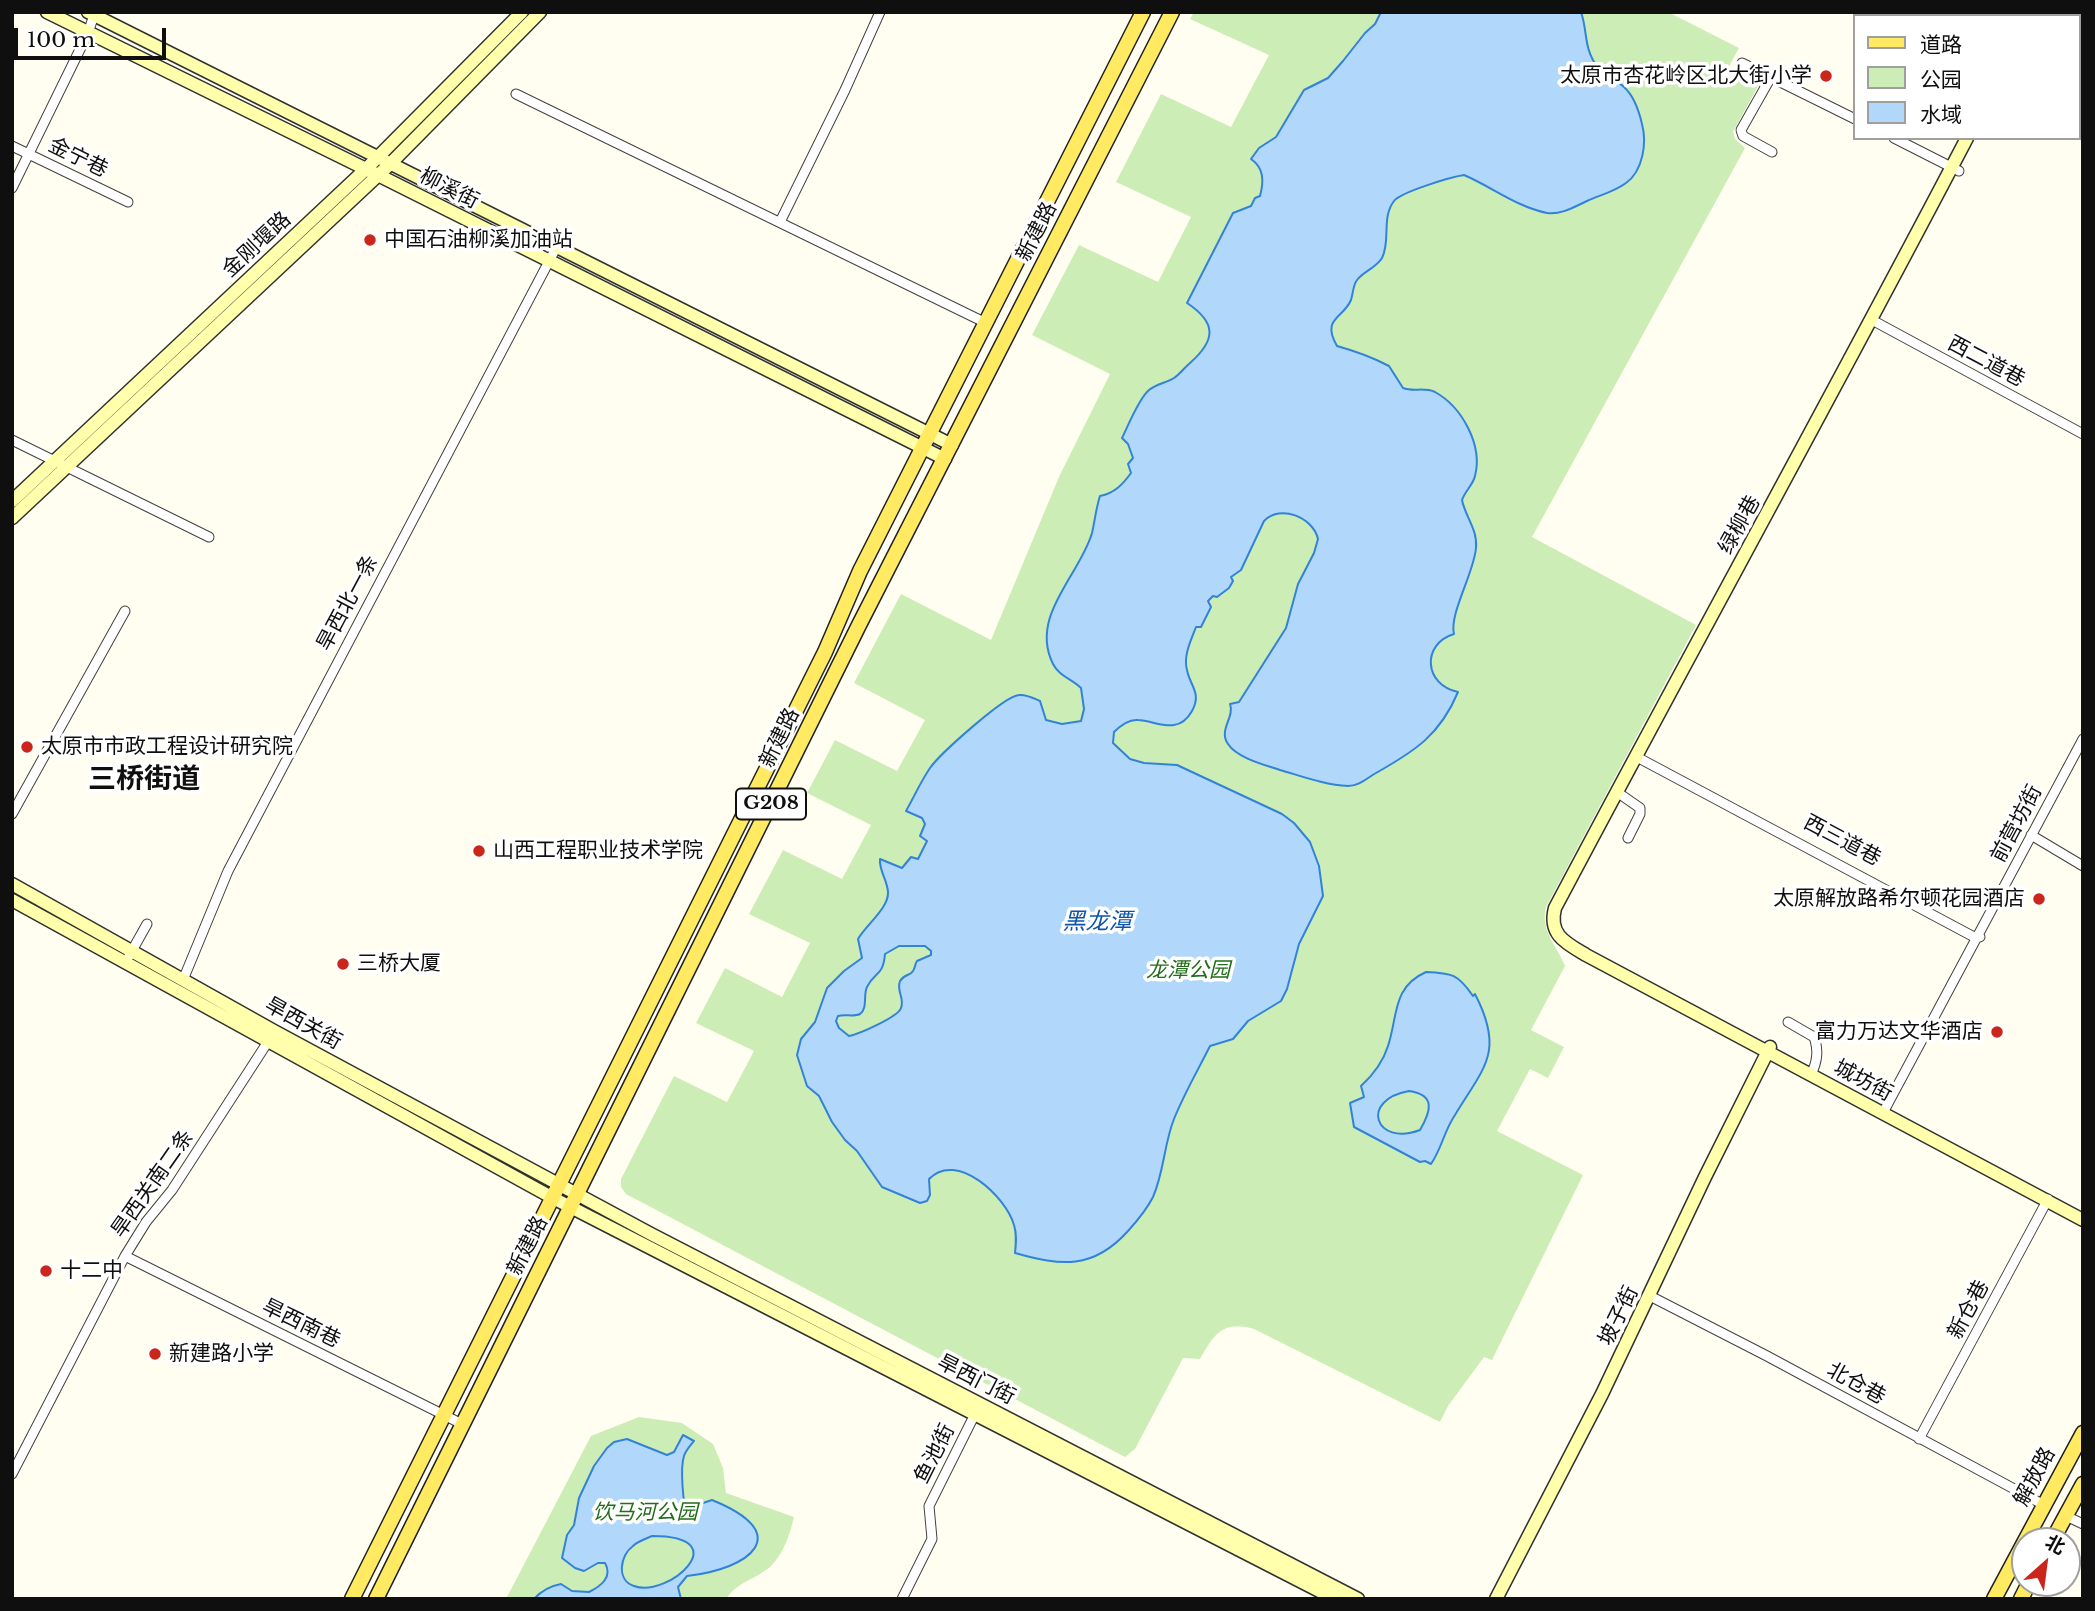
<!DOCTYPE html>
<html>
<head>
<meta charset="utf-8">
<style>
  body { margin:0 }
  #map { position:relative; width:2095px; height:1611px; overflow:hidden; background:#fffef1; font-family:"Libre Baskerville","Noto Sans SC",serif }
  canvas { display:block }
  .frame { position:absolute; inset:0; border:14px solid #0f0f0f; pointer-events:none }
  .legend { position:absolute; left:1853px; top:14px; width:228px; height:126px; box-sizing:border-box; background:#fff; border:2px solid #9f9f9f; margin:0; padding:9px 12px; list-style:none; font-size:21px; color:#0f0f0f }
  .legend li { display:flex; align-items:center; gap:14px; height:35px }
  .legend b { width:35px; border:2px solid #9f9f9f }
  .north { position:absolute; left:2011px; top:1527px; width:70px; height:70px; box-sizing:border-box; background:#fff; border:2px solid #9f9f9f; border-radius:50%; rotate:28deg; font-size:19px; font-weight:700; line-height:28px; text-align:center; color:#0f0f0f }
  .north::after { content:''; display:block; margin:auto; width:24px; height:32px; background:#cb261b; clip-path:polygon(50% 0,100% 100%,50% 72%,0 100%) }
  .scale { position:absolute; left:14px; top:28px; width:152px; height:32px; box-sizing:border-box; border:4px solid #0f0f0f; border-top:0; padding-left:9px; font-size:21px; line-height:24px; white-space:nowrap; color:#0f0f0f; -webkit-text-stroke:5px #fff; paint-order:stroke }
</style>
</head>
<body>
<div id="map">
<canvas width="2095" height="1611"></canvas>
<div class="frame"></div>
<ul class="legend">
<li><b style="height:9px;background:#ffea61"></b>道路</li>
<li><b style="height:19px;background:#cdedb7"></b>公园</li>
<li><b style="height:19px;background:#b1d7fb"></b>水域</li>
</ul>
<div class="north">北</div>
<div class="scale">100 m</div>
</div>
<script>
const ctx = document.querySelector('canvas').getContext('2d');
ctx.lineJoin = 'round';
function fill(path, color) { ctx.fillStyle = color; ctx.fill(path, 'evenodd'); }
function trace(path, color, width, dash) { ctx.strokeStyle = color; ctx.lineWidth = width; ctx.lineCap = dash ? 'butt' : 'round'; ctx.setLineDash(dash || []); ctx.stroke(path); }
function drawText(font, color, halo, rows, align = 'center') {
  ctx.font = font + ' "Libre Baskerville","Noto Sans SC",serif'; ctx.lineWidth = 7; ctx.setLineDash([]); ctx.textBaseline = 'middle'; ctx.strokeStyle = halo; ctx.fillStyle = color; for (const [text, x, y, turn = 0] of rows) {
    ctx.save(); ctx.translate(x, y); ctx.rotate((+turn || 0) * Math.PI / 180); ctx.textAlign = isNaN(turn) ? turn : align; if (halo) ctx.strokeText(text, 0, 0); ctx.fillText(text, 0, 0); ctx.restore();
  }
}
const green = new Path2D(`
  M 1194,12 L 1668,12 L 1739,48 L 1728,68 L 1759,84 L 1733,132 L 1735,139 L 1745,148 L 1532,537 L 1696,625 L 1546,907 C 1540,932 1557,945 1565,966 L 1531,1030 L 1564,1047 L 1548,1078 L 1530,1069 L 1497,1131 L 1583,1175 L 1492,1360 L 1484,1357 L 1448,1406 L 1440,1422 L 1254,1329 C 1222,1320 1214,1335 1200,1359 L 1183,1358 L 1135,1449 L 1125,1457 L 626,1194 L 621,1187 L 621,1179 L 674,1076 L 727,1102 L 754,1051 L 696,1023 L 725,968 L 782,997 L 810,943 L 749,914 L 783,850 L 842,879 L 871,825 L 807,793 L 835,740 L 897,771 L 925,720 L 854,683 L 901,594 L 991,640 L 1059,477 L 1110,374 L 1032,335 L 1079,245 L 1158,282 L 1191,217 L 1116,182 L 1161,94 L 1231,127 L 1269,55 L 1190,19 Z
  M 639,1417 L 682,1423 L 713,1444 L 723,1468 L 726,1493 L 794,1517 C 790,1534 783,1555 770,1567 C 756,1579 737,1582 726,1599 L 506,1599 L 591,1436 Z`);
const pitch = new Path2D(`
  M 1849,12 L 1913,12 L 1913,14 L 1856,16 Z`);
const water = new Path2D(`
  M 1381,12 L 1581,12 C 1588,32 1583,48 1598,68 C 1605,77 1615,79 1624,87 C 1634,96 1639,111 1642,124 C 1647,143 1643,171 1626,183 C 1614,192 1600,195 1587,201 C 1574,207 1561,215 1547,213 C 1517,207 1492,187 1464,175 C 1451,177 1401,192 1394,201 C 1381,218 1391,241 1382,258 C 1376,268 1364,271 1357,280 C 1353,285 1353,294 1351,300 C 1343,319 1321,318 1337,346 C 1355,351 1372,357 1389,366 L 1403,388 C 1413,392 1425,387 1435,392 C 1462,407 1483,445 1475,476 C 1473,485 1465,491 1462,500 C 1465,516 1478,530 1476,548 C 1474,573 1449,614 1454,634 C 1421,644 1424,685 1458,692 C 1440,735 1415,751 1376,773 C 1367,778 1359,786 1348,786 C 1325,785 1301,776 1280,770 C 1265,765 1237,758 1228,744 C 1218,730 1235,717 1230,704 L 1239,702 L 1286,628 L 1298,584 L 1314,553 L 1318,539 C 1313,517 1280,504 1264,521 L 1241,570 L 1231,577 L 1233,581 L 1229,588 L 1217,597 L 1213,596 L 1208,601 L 1211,607 L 1201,627 L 1196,627 C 1191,640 1183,656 1187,670 C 1190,686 1202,693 1192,711 C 1178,736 1157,721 1138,720 C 1128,719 1120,726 1114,732 L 1113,743 L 1130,759 L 1144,763 L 1177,765 L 1282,814 L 1294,823 L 1310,842 L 1319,866 L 1323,896 L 1299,944 L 1287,989 L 1281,1001 L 1248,1021 L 1233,1039 L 1210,1046 C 1198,1070 1184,1094 1174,1119 C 1164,1144 1164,1172 1153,1197 C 1147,1209 1137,1221 1128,1231 C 1093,1270 1061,1266 1015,1253 C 1016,1243 1017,1234 1014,1225 C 1006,1197 957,1150 929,1179 L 930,1195 L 927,1201 L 920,1203 L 882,1187 L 857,1151 L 845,1140 L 832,1122 L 819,1096 L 807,1086 L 797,1055 L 801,1039 L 815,1022 L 827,988 L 844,971 L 862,958 L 858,939 C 866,925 889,908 888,892 C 887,879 879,871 880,859 L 902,868 L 911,857 L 918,859 L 927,841 L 920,836 L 925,824 L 922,818 L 906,811 C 914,797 921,781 930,768 C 940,754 1004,696 1019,695 C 1026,694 1033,698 1040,701 L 1046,720 L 1062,724 L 1081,721 L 1084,709 L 1081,688 C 1072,679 1059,676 1053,664 C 1029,616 1080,575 1092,533 C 1095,520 1096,508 1100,496 C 1115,493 1123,484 1131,473 L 1128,464 L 1133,458 L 1128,444 L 1122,438 C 1128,426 1139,398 1149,390 C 1156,384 1166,383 1174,378 C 1180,374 1184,368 1190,363 C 1216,340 1217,323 1187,303 L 1233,213 L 1251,206 L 1255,198 L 1260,196 C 1264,181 1264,168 1251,159 L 1259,148 L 1276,137 L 1304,90 L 1328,78 L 1343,61 L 1365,33 L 1375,24 ZM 899,946 L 925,946 L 931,951 L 931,955 L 917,961 C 915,964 915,968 913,971 C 910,976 904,974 900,981 C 896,991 905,998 901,1008 C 898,1017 859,1034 849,1036 L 839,1028 L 836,1021 L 838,1016 C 845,1014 854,1017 860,1014 C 868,1008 863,995 867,987 C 875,971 883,977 885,954 Z
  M 1426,972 C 1452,973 1458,974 1473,996 L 1475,994 C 1505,1052 1484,1067 1455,1115 C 1444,1131 1442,1148 1431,1164 L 1425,1161 L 1420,1162 L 1354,1127 L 1350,1103 L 1364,1097 L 1361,1086 C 1373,1075 1383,1062 1388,1046 C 1398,1016 1392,987 1426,972 ZM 1409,1091 C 1436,1095 1431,1111 1420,1130 C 1375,1147 1359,1100 1409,1091 Z
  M 683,1435 L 694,1441 C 690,1446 686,1450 684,1456 C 680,1468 683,1503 687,1515 L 694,1517 L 700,1504 L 712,1500 C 796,1534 750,1569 687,1576 L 678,1587 L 681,1599 L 534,1599 C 542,1590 550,1586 561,1584 L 572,1591 L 589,1592 C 601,1586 613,1577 605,1563 L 598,1563 L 584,1571 L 575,1568 L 562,1558 L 567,1535 L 574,1525 L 579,1498 L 594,1466 L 607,1448 L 614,1442 L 627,1439 L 667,1455 L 674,1452 ZM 652,1536 C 739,1536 667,1599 634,1586 C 616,1580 620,1555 633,1546 C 638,1541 646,1539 652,1536 Z`);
const street = new Path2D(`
  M 1742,63 L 1855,119
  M 1771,77 L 1741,130 L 1743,136 L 1772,152
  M 516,94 L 986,323
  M 1894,138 L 1959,171
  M 12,146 L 128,202
  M 12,188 L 88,33 L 95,12
  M 780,222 L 845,90 L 880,12
  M 1872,320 L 2083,434
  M 12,440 L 209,537
  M 1635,756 L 1976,938 L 1980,937
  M 1617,792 L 1640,808 L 1640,814 L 1628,838
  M 12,814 L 125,611
  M 2031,835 L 2083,866
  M 129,956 L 147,924
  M 183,980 L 228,871 L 556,248
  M 1788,1022 L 1814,1037 C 1819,1051 1817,1062 1811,1075
  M 1885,1115 L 1885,1109 L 2083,739
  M 125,1256 L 462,1424
  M 1650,1296 L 1767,1356 L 2044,1505
  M 1919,1439 L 2048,1199
  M 12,1474 L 125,1256 L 146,1222 L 172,1190 L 271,1037
  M 2066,1516 L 2083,1524
  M 902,1599 L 932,1539 L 929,1506 L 976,1412`);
const secondary = new Path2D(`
  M 47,12 L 378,175 L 945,459
  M 88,12 L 952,445
  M 1967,138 C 1832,396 1691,651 1555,908 C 1548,935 1566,943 1586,955 L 2083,1220
  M 12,501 L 366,169 L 522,12
  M 12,518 L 390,164 L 540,12
  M 12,884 L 274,1031 L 651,1234 L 1358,1599
  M 12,900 L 553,1198 L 1335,1599
  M 1496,1599 L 1602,1394 L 1705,1177 L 1770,1047`);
const primary = new Path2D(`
  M 2035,12 L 2042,16
  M 2069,12 L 2076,16
  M 2079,33 L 2083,35
  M 2025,1541 L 2083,1433
  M 2052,1541 L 2083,1484
  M 352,1599 L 825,652 L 860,571 L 1143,12
  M 376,1599 L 859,625 L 1172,12
  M 1994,1599 L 2025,1541
  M 2021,1599 L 2029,1583`);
const markers = [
  [1826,76,7,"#cb261b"],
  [370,240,7,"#cb261b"],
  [27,747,7,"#cb261b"],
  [479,851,7,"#cb261b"],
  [2039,899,7,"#cb261b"],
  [343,964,7,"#cb261b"],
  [1997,1032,7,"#cb261b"],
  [46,1271,7,"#cb261b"],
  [155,1354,7,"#cb261b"]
];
const shields = [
  [771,804,70]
];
const shieldNames = [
  ["G208",771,804]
];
const poiNames = [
  ["太原市杏花岭区北大街小学",1812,76,"right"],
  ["中国石油柳溪加油站",384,240],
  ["太原市市政工程设计研究院",41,747],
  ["山西工程职业技术学院",493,851],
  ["太原解放路希尔顿花园酒店",2025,899,"right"],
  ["三桥大厦",357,964],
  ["富力万达文华酒店",1983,1032,"right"],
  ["十二中",60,1271],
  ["新建路小学",169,1354]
];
const streetNames = [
  ["金宁巷",78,158,26],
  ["柳溪街",449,189,27],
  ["新建路",1037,232,-63],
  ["金刚堰路",257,245,-43],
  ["西二道巷",1986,362,28],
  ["绿柳巷",1740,525,-61],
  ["旱西北一条",348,603,-62],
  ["新建路",780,738,-64],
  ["前营坊街",2017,824,-62],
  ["西三道巷",1842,841,28],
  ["旱西关街",303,1024,29],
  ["城坊街",1863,1081,28],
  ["旱西关南二条",153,1184,-55],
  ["新建路",528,1246,-63],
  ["新仓巷",1969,1310,-62],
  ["坡子街",1619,1316,-64],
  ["旱西南巷",301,1324,26],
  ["旱西门街",976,1380,27],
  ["北仓巷",1856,1384,29],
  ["鱼池街",935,1454,-63],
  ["解放路",2035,1477,-62]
];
const parkNames = [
  ["龙潭公园",1188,971],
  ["饮马河公园",645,1513]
];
const waterNames = [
  ["黑龙潭",1097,923]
];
const districtNames = [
  ["三桥街道",144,780]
];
fill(green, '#cdedb7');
fill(pitch, '#e0f4c9');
fill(water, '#b1d7fb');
trace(water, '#3283d8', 2);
trace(street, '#424242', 11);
trace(secondary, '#313131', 15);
trace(primary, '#202020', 17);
trace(street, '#fff', 9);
trace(secondary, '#ffffac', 12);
trace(primary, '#ffea61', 14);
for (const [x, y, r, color] of markers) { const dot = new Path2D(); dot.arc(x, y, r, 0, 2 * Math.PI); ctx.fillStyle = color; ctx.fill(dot); trace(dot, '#fff', 2.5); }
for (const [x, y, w] of shields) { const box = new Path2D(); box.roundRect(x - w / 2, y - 15.5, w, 31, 5); ctx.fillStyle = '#fff'; ctx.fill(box); trace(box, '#0f0f0f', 2); }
drawText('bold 19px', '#0f0f0f', null, shieldNames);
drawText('21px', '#0f0f0f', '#fff', poiNames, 'left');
drawText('21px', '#0f0f0f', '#fff', streetNames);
drawText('italic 21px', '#216d19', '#fff', parkNames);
drawText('italic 23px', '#0d55ab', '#fff', waterNames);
drawText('bold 28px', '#0f0f0f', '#fff', districtNames);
</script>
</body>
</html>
